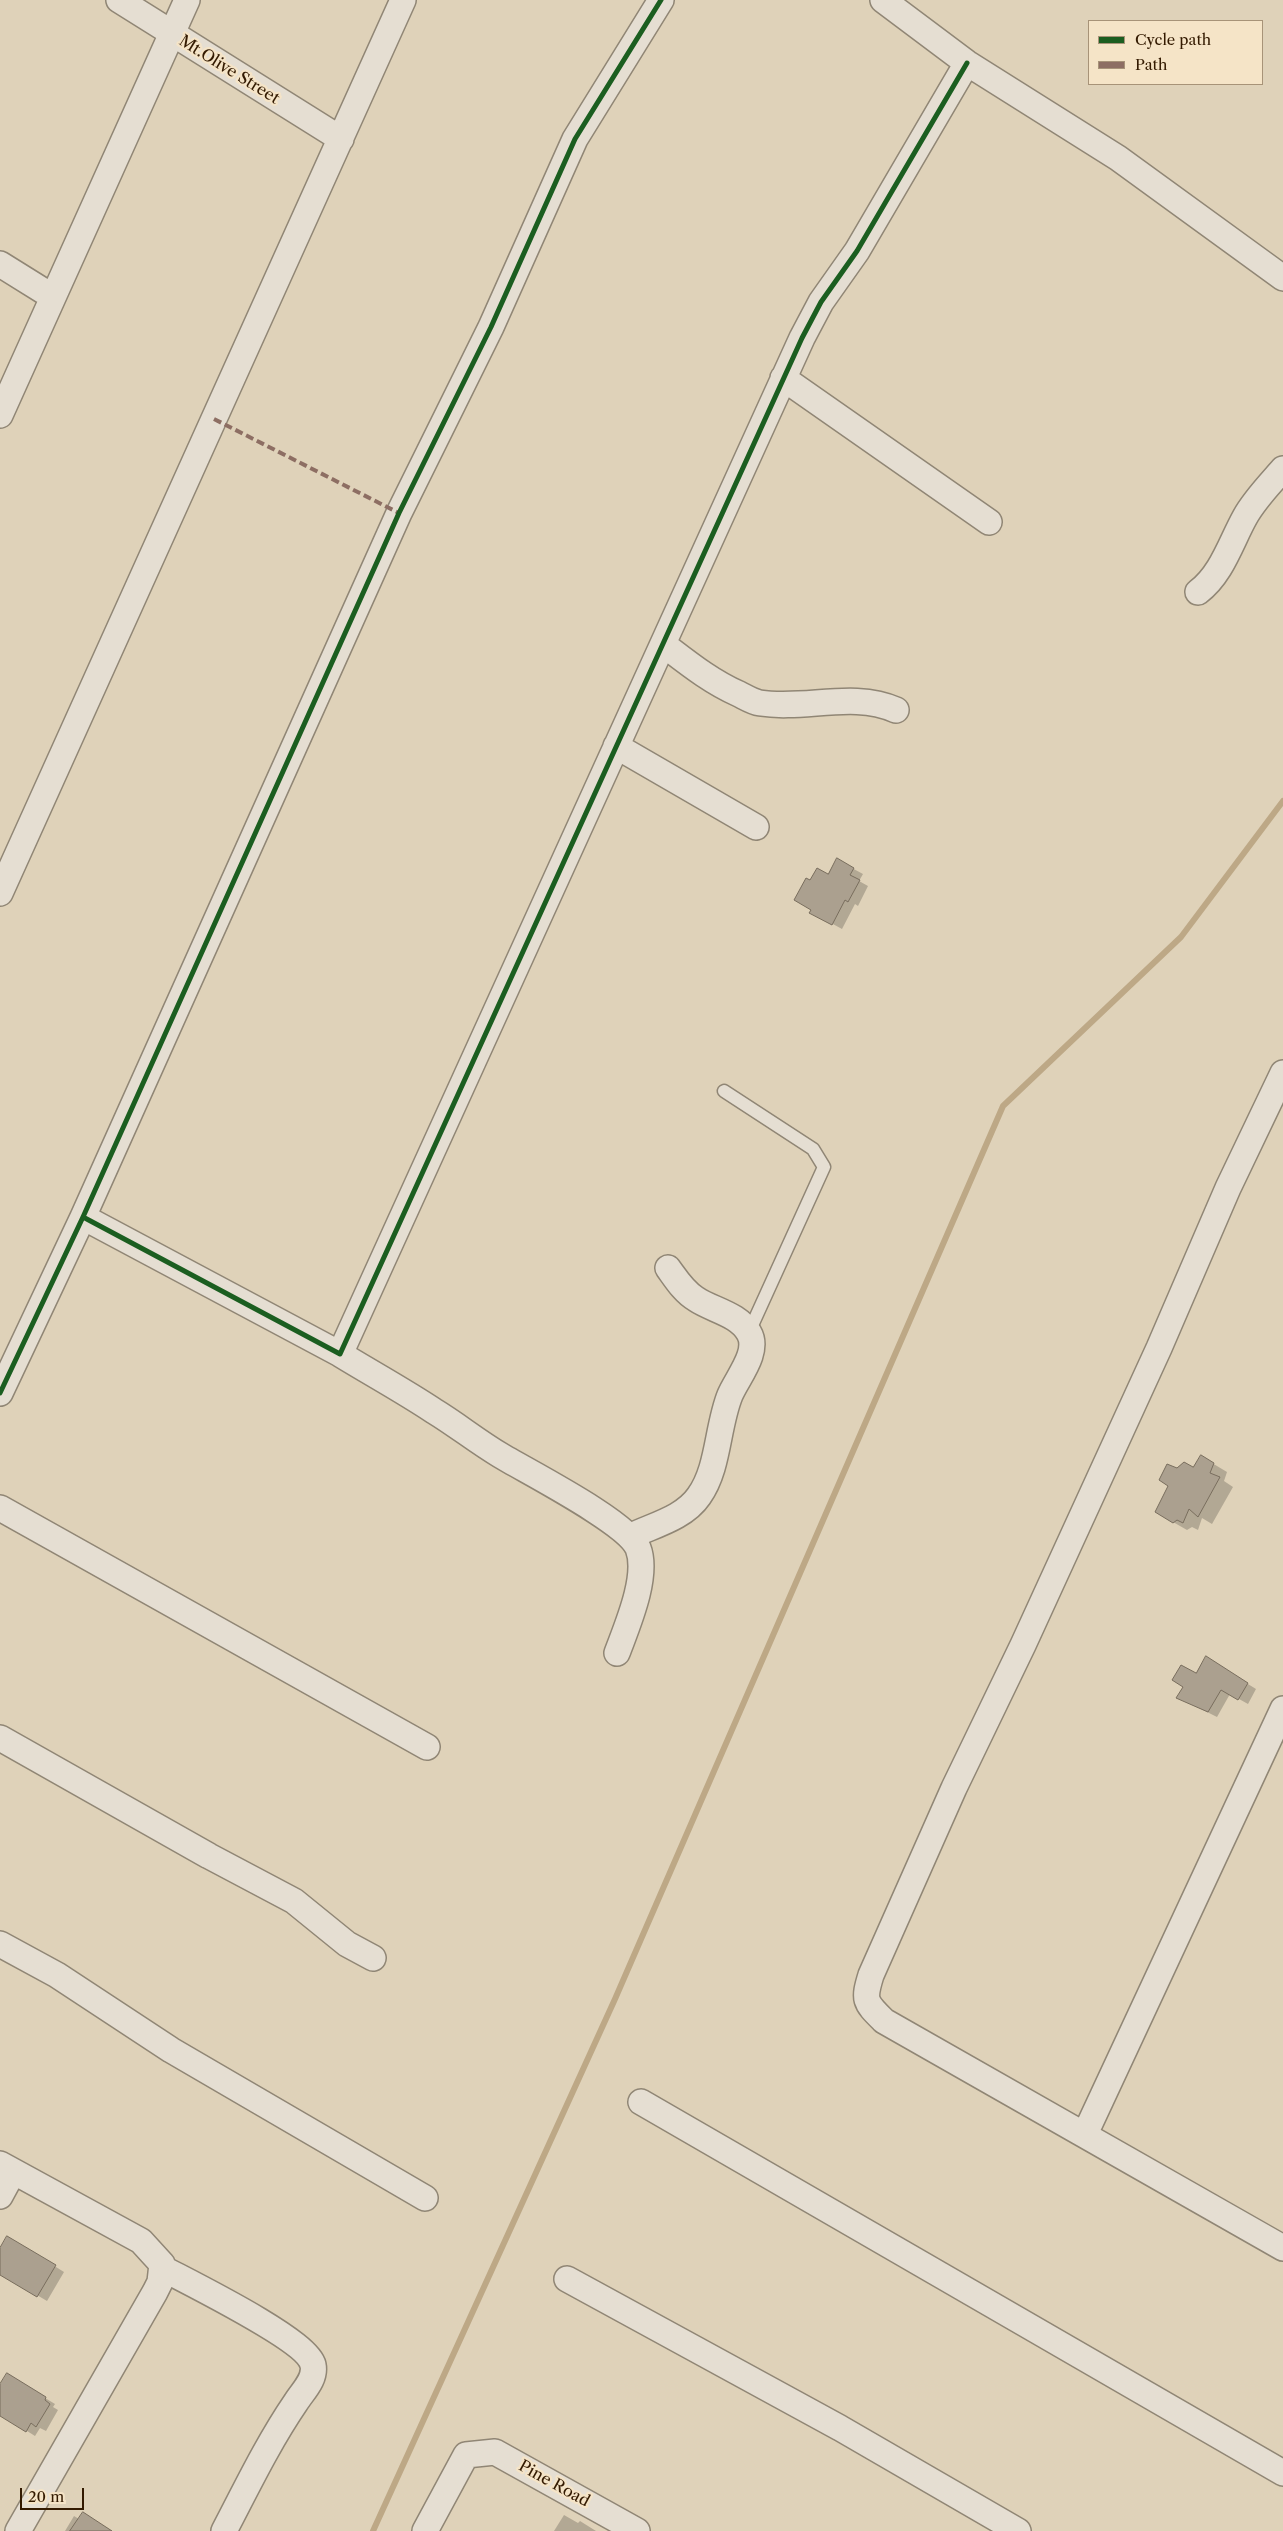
<!DOCTYPE html>
<html>
<head>
<meta charset="utf-8">
<style>
  body { margin:0 }
  #map { position:relative; width:1283px; height:2531px; overflow:hidden; background:#dfd2b9; font-family:"Libre Caslon Text",serif }
  canvas { display:block }
  .legend { position:absolute; left:1088px; top:20px; width:175px; height:65px; box-sizing:border-box; background:#f5e4c7; border:1px solid #a79378; margin:0; padding:6px 9px; list-style:none; font-size:15px; color:#331a01 }
  .legend li { display:flex; align-items:center; gap:10px; height:25px }
  .legend b { width:25px; border:1px solid #a79378 }
  .scale { position:absolute; left:20px; top:2488px; width:64px; height:22px; box-sizing:border-box; border:2px solid #331a01; border-top:0; padding-left:6px; font-size:15px; line-height:18px; white-space:nowrap; color:#331a01; -webkit-text-stroke:4px #f5e4c7; paint-order:stroke }
</style>
</head>
<body>
<div id="map">
<canvas width="1283" height="2531"></canvas>
<ul class="legend">
<li><b style="height:6px;background:#1b5e20"></b>Cycle path</li>
<li><b style="height:6px;background:#8d6e63"></b>Path</li>
</ul>
<div class="scale">20 m</div>
</div>
<script>
const ctx = document.querySelector('canvas').getContext('2d');
ctx.lineJoin = 'round';
function fill(path, color) { ctx.fillStyle = color; ctx.fill(path, 'evenodd'); }
function trace(path, color, width, dash) { ctx.strokeStyle = color; ctx.lineWidth = width; ctx.lineCap = dash ? 'butt' : 'round'; ctx.setLineDash(dash || []); ctx.stroke(path); }
function drawText(font, color, halo, rows, align = 'center') {
  ctx.font = font + ' "Libre Caslon Text",serif'; ctx.lineWidth = 4.5; ctx.setLineDash([]); ctx.textBaseline = 'middle'; ctx.strokeStyle = halo; ctx.fillStyle = color; for (const [text, x, y, turn = 0] of rows) {
    ctx.save(); ctx.translate(x, y); ctx.rotate((+turn || 0) * Math.PI / 180); ctx.textAlign = isNaN(turn) ? turn : align; if (halo) ctx.strokeText(text, 0, 0); ctx.fillText(text, 0, 0); ctx.restore();
  }
}
const shadow = new Path2D(`
  M 837,860 L 863,874 L 859,881 L 868,886 L 858,906 L 855,904 L 842,929 L 820,917 L 811,882 L 829,876 Z
  M 1202,1457 L 1227,1472 L 1224,1481 L 1233,1487 L 1212,1524 L 1202,1518 L 1198,1530 L 1192,1527 L 1187,1530 L 1173,1522 L 1178,1470 L 1194,1469 Z
  M 1206,1658 L 1256,1689 L 1248,1704 L 1230,1694 L 1217,1717 L 1187,1702 L 1196,1675 Z
  M 8,2237 L 64,2272 L 47,2301 L 0,2273 L 0,2250 Z
  M 7,2375 L 55,2404 L 53,2407 L 58,2410 L 46,2431 L 40,2428 L 35,2436 L 0,2414 L 0,2386 Z
  M 564,2515 L 578,2523 L 580,2521 L 596,2531 L 554,2531 Z
  M 74,2516 L 79,2519 L 111,2531 L 65,2531 Z`);
const stream = new Path2D(`
  M 373,2531 L 615,1999 L 1003,1106 L 1181,937 L 1283,801`);
const building = new Path2D(`
  M 837,858 L 854,868 L 850,875 L 860,880 L 848,902 L 845,900 L 832,925 L 809,913 L 811,910 L 794,900 L 806,878 L 810,880 L 817,868 L 828,874 Z
  M 1201,1455 L 1214,1463 L 1210,1473 L 1220,1477 L 1198,1517 L 1189,1509 L 1183,1523 L 1177,1520 L 1173,1523 L 1155,1512 L 1168,1486 L 1159,1480 L 1167,1464 L 1177,1468 L 1184,1462 L 1193,1467 Z
  M 1206,1656 L 1248,1683 L 1238,1700 L 1221,1690 L 1208,1712 L 1176,1698 L 1183,1687 L 1172,1680 L 1181,1665 L 1196,1673 Z
  M 7,2236 L 56,2265 L 37,2297 L 0,2275 L 0,2248 Z
  M 7,2373 L 46,2397 L 45,2400 L 50,2404 L 36,2427 L 31,2423 L 26,2432 L 0,2416 L 0,2384 Z
  M 83,2512 L 112,2531 L 70,2531 Z`);
const lane = new Path2D(`
  M 724,1091 L 813,1149 L 824,1167 L 749,1332`);
const street = new Path2D(`
  M 119,0 L 341,139
  M 883,0 L 967,63 L 1118,158 L 1283,278
  M 0,264 L 53,297
  M 783,378 L 989,522
  M 0,415 L 187,0
  M 1198,592 C 1222,574 1231,542 1245,517 C 1255,499 1270,484 1283,469
  M 663,644 C 688,663 710,681 739,694 C 745,697 753,702 760,703 C 805,710 854,691 896,710
  M 616,746 L 756,827
  M 0,893 L 403,0
  M 1283,1073 L 1228,1188 L 1159,1348 L 1023,1645 L 954,1788 L 871,1975 C 863,2001 865,2002 884,2021 L 1283,2248
  M 83,1217 L 340,1354 L 802,338 L 821,302 L 857,251 L 967,63
  M 340,1354 C 371,1373 404,1391 434,1411 C 457,1425 478,1442 500,1455 C 528,1472 627,1522 638,1548 C 649,1576 627,1626 617,1653
  M 0,1393 L 83,1217 L 399,513 L 491,327 L 575,139 L 661,0
  M 0,1508 L 427,1747
  M 631,1536 C 654,1525 684,1518 699,1496 C 719,1468 717,1427 730,1395 C 737,1378 760,1352 749,1333 C 739,1314 712,1310 696,1299 C 684,1292 676,1279 668,1268
  M 0,1738 L 209,1856 L 294,1901 L 347,1944 L 373,1958
  M 0,1944 L 57,1975 L 171,2050 L 425,2198
  M 641,2102 L 1283,2473
  M 1085,2134 L 1283,1709
  M 0,2164 L 141,2241 L 162,2264 L 160,2282 L 155,2292 L 18,2531
  M 0,2196 L 13,2172
  M 162,2268 C 190,2283 307,2340 313,2365 C 316,2379 303,2391 296,2402 C 268,2443 247,2487 224,2531
  M 567,2279 L 840,2428 L 1018,2531
  M 425,2531 L 466,2455 L 495,2452 L 637,2531`);
const quiet = new Path2D(`
  M 214,419 L 399,513`);
const cycleway = new Path2D(`
  M 83,1217 L 340,1354 L 802,338 L 821,302 L 857,251 L 967,63
  M 0,1393 L 83,1217 L 399,513 L 491,327 L 575,139 L 661,0`);
const streetNames = [
  ["Mt.Olive Street",229,70,32],
  ["Pine Road",554,2484,29]
];
fill(shadow, '#0003');
trace(stream, '#bda886', 6);
fill(building, '#aba08f');
trace(building, '#786d5d', 1);
trace(lane, '#908675', 15);
trace(street, '#908675', 28);
trace(lane, '#e5ded2', 12);
trace(street, '#e5ded2', 25);
trace(quiet, '#8d6e63', 4, [8, 4]);
trace(cycleway, '#1b5e20', 5);
drawText('16px', '#331a01', '#f5e4c7', streetNames);
</script>
</body>
</html>
